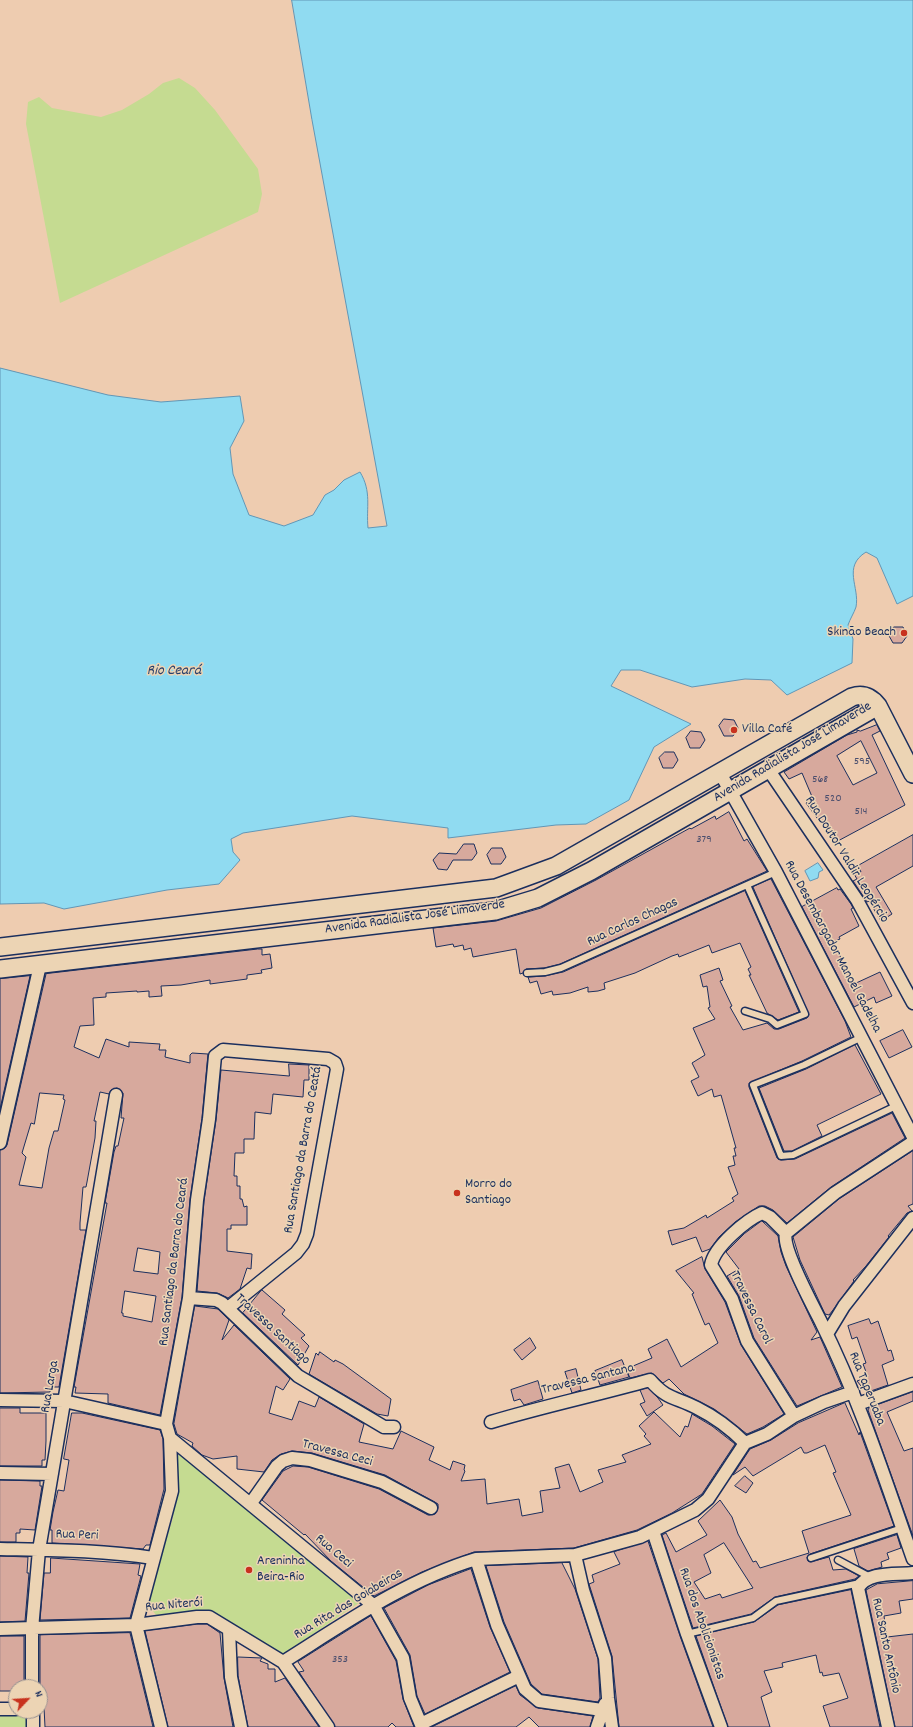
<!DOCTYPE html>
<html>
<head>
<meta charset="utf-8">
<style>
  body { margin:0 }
  #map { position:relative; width:913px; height:1727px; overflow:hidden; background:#eeccb0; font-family:Dekko,sans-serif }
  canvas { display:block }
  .north { position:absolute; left:8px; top:1679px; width:40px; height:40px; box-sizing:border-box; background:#ecd4b4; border:1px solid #989292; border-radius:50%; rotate:65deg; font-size:11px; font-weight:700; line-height:16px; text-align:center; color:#1b2f5e }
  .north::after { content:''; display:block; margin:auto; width:14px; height:18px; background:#c8321e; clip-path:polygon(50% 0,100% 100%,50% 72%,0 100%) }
</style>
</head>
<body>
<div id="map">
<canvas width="913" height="1727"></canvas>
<div class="north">N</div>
</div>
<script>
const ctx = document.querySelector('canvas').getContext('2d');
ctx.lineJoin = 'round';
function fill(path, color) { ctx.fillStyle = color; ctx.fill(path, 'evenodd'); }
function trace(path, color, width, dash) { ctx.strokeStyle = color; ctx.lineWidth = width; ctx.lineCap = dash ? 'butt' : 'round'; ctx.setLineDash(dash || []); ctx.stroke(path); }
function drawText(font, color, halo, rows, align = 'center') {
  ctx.font = font + ' Dekko,sans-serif'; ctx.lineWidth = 3; ctx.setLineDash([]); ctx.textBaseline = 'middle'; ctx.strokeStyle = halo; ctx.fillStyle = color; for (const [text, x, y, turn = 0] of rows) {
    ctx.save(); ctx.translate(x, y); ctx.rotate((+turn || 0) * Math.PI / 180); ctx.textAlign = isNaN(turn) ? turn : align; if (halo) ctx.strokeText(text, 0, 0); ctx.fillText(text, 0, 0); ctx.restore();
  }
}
const green = new Path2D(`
  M 179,78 L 195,88 L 215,110 L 258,169 L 262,194 L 258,212 L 60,303 L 26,124 L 28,102 L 39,97 L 52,108 L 101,117 L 122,110 L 149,94 L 163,83 Z
  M 182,1452 L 272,1527 L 359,1603 L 280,1656 L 219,1615 L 201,1610 L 156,1615 L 146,1602 L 173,1518 L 177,1456 Z
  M 0,1715 L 26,1716 L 26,1727 L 0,1727 Z`);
const water = new Path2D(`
  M 292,0 L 913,0 L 913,596 L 897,604 L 877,558 L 866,552 C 842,567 860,587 856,607 C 854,613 850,619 848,625 L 853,639 L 852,663 L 787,695 L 771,680 L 745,679 L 692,687 L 640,670 L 621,670 L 611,686 L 691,724 L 654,747 L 629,800 L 586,824 L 556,825 L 448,838 L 448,828 L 352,816 L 243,833 L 231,839 L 233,852 L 240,860 L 219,884 L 167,890 L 64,909 L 44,903 L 0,904 L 0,368 L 108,395 L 161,402 L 240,396 L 244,421 L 230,448 L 233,474 L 249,515 L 284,526 L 313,515 L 325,495 L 334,490 L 344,480 L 360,472 C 372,492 366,507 368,528 L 387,526 L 312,120 Z
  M 818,863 L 823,870 L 819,872 L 818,878 L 810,881 L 805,871 Z`);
const building = new Path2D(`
  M 894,627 L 903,627 L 907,636 L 902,643 L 893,643 L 888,634 Z
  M 724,719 L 734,720 L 738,728 L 733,736 L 724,736 L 719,726 Z
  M 877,725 L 880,731 L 872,735 L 905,805 L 836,842 L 825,822 L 820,822 L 806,803 L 813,799 L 802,773 L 789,779 L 784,772 L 847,735 L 857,732 L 857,730 L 860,731 ZM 861,741 L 877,773 L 853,785 L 837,756 Z
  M 691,731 L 701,732 L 705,740 L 700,748 L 690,748 L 686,738 Z
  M 665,752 L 674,752 L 678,760 L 673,768 L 663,768 L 659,758 Z
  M 729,812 L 744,841 L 747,839 L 767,871 L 560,964 L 544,968 L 526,969 L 523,973 L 520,974 L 516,949 L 473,957 L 471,948 L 464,950 L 463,945 L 454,947 L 453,944 L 436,947 L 433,928 L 496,921 L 541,908 L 596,880 L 690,828 L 691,829 L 715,816 L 716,819 Z
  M 913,835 L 913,866 L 876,887 L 892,914 L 881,921 L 869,901 L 867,902 L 853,881 L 857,879 L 854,874 L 861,872 L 858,866 Z
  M 464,844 L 474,844 L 477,853 L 472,860 L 453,860 L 447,870 L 438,869 L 433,860 L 439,853 L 456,854 Z
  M 492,848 L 502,848 L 506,857 L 501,864 L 491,864 L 487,855 Z
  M 771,879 L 845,1021 L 851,1037 L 802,1061 L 749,1083 L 749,1087 L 777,1158 L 781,1160 L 795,1159 L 892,1113 L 905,1138 L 831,1187 L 787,1223 L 773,1210 L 765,1206 L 759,1206 L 735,1222 L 719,1237 L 710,1249 L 702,1252 L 696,1237 L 672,1245 L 668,1231 L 684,1228 L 706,1215 L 707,1218 L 734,1201 L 732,1198 L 738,1194 L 728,1167 L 735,1165 L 733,1156 L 736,1156 L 734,1148 L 736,1148 L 721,1095 L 714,1097 L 712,1089 L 698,1096 L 691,1081 L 699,1077 L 692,1063 L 705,1055 L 693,1028 L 715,1019 L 708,1008 L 710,1007 L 707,986 L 703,987 L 700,975 L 719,968 L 723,980 L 720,981 L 732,1006 L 730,1007 L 743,1030 L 767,1023 L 774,1029 L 779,1029 L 807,1018 L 809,1015 L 753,887 Z
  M 837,888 L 838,890 L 840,889 L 851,904 L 853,908 L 851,909 L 859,926 L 839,937 L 840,939 L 833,942 L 854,984 L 880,972 L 892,996 L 876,1003 L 874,997 L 854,1007 L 802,907 Z
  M 745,891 L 799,1012 L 778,1020 L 767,1013 L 749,975 L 751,975 L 748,969 L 751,967 L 740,943 L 712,953 L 709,945 L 679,957 L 678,954 L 672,956 L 635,973 L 604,983 L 605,989 L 598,991 L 588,992 L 588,987 L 570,993 L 553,995 L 552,991 L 541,994 L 537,981 L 530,983 L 528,977 L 545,976 L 563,972 Z
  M 258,949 L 262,949 L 262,955 L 270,954 L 272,968 L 261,970 L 262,973 L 247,975 L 247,979 L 210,984 L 210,980 L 181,985 L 161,986 L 162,996 L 149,997 L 149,991 L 137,992 L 137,991 L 106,993 L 106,997 L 93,998 L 94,1025 L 80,1026 L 74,1047 L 99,1058 L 106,1039 L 129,1047 L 129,1042 L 160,1044 L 159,1050 L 166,1050 L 165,1057 L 190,1063 L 190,1055 L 192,1053 L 208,1054 L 202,1118 L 190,1199 L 182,1297 L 160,1415 L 108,1403 L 108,1394 L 75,1393 L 76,1387 L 74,1387 L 107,1203 L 105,1203 L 114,1152 L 116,1146 L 118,1146 L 124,1118 L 121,1118 L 123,1093 L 117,1088 L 111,1090 L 109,1094 L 100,1092 L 94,1121 L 96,1121 L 95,1138 L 87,1182 L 86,1187 L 83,1187 L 80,1223 L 80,1230 L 86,1230 L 59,1387 L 51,1387 L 50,1392 L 0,1393 L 0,1150 L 5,1148 L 7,1145 L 46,974 ZM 40,1093 L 64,1095 L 63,1099 L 65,1100 L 58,1131 L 54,1131 L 49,1148 L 42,1188 L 19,1185 L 26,1157 L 22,1153 L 31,1123 L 34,1124 ZM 138,1248 L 160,1252 L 158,1274 L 134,1271 ZM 125,1291 L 156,1296 L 152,1322 L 123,1316 L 123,1313 L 122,1313 Z
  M 30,976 L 0,1109 L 0,979 Z
  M 903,1030 L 912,1047 L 889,1058 L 880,1041 Z
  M 855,1045 L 881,1094 L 817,1125 L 822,1136 L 792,1151 L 784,1151 L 759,1088 L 806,1069 Z
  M 289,1064 L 309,1065 L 309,1080 L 304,1080 L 303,1097 L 273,1094 L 271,1114 L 255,1112 L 254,1139 L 244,1139 L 244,1153 L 235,1153 L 234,1176 L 237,1176 L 237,1186 L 240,1186 L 240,1199 L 242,1199 L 244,1207 L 247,1206 L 247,1225 L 231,1225 L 231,1229 L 227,1229 L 227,1251 L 252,1254 L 251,1269 L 247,1268 L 240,1289 L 228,1298 L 217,1293 L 197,1291 L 204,1201 L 216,1120 L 221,1070 L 289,1076 Z
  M 913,1151 L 913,1204 L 908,1206 L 912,1211 L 907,1213 L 888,1236 L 889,1237 L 866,1266 L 853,1280 L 854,1281 L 833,1310 L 829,1315 L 825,1314 L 800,1260 L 793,1237 L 839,1199 Z
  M 762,1221 L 778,1236 L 781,1252 L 786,1266 L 817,1332 L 811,1340 L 820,1337 L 842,1387 L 797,1406 L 754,1338 L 739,1296 L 727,1276 L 739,1269 L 726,1252 L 744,1234 Z
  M 702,1257 L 705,1269 L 725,1302 L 741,1345 L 784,1414 L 763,1427 L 747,1434 L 714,1409 L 684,1394 L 669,1379 L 663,1383 L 652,1373 L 630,1378 L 626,1369 L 652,1358 L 648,1349 L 667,1339 L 681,1367 L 718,1343 L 709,1323 L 705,1325 L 692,1294 L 694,1293 L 676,1271 Z
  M 262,1290 L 285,1310 L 282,1314 L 305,1335 L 301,1338 L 309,1346 L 298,1365 L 243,1313 Z
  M 195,1306 L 218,1309 L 229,1320 L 222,1340 L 234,1325 L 290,1379 L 283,1390 L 276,1386 L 269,1413 L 292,1420 L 299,1401 L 315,1407 L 319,1397 L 364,1424 L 359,1442 L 393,1449 L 401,1431 L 434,1447 L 429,1460 L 450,1470 L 453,1461 L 465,1465 L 464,1470 L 465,1471 L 461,1481 L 485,1479 L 487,1504 L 519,1499 L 522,1516 L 543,1512 L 540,1491 L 560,1488 L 555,1468 L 569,1464 L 580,1492 L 603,1482 L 598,1470 L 626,1462 L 622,1455 L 651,1444 L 644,1436 L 646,1434 L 639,1426 L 654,1412 L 680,1437 L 685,1426 L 688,1427 L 692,1414 L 712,1426 L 735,1444 L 702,1494 L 672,1513 L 637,1530 L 574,1548 L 474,1552 L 422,1572 L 374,1596 L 331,1561 L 305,1534 L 304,1535 L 262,1500 L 283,1471 L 293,1466 L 308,1467 L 379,1489 L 428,1515 L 435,1514 L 438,1508 L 438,1504 L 385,1475 L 312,1453 L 292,1451 L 281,1454 L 272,1460 L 264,1472 L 237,1469 L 237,1456 L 213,1459 L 202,1455 L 192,1446 L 193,1443 L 177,1434 L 174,1424 Z
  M 869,1319 L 871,1324 L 878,1321 L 888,1351 L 891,1350 L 894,1360 L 882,1365 L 888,1385 L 868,1392 L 865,1391 L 857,1381 L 868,1377 L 863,1364 L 866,1363 L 857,1337 L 852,1339 L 848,1326 Z
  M 530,1338 L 536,1348 L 522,1360 L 514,1350 Z
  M 320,1352 L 334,1362 L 335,1360 L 343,1364 L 391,1399 L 388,1416 L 377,1414 L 309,1374 L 316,1353 L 318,1355 Z
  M 622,1360 L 629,1377 L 600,1385 L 595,1371 Z
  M 576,1369 L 581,1390 L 572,1393 L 565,1372 Z
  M 538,1381 L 543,1399 L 524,1405 L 520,1399 L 514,1401 L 511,1390 Z
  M 648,1388 L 658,1398 L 663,1405 L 647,1416 L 640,1404 L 645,1402 L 640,1390 Z
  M 913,1392 L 913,1401 L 887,1412 L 904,1451 L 913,1448 L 913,1536 L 868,1410 L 869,1408 Z
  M 845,1403 L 859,1435 L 860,1432 L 894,1526 L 810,1554 L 807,1557 L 808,1561 L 810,1562 L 829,1557 L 833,1570 L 846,1569 L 859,1576 L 855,1579 L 775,1597 L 751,1614 L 693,1628 L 662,1535 L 666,1533 L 676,1552 L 707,1535 L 698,1521 L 720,1500 L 732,1517 L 738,1534 L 753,1562 L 756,1561 L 760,1568 L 809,1553 L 802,1531 L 851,1515 L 833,1473 L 836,1472 L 825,1445 L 807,1453 L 804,1453 L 801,1447 L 753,1476 L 745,1467 L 733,1475 L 750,1449 L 771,1440 L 798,1423 ZM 724,1543 L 753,1588 L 722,1598 L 720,1594 L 705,1599 L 694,1582 L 711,1573 L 704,1555 Z
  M 0,1408 L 20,1408 L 20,1413 L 46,1413 L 46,1441 L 45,1460 L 42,1460 L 42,1466 L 0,1466 Z
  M 72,1413 L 82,1413 L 160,1430 L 163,1439 L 164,1489 L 150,1545 L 146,1545 L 143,1549 L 52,1543 L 52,1530 L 50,1530 L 53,1512 L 58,1490 L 64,1491 L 69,1460 L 64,1459 Z
  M 745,1476 L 753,1483 L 746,1493 L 735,1486 Z
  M 0,1480 L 40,1481 L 40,1486 L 42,1486 L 35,1530 L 20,1529 L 20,1533 L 16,1533 L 16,1542 L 0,1542 Z
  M 897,1535 L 901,1548 L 887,1553 L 889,1559 L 881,1562 L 882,1567 L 868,1571 L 859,1566 L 854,1549 Z
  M 648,1541 L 680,1636 L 713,1727 L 619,1727 L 612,1656 L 589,1584 L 594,1582 L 592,1575 L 620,1564 L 614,1552 Z
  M 0,1556 L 28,1557 L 27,1573 L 29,1573 L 25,1621 L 0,1622 Z
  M 51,1558 L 140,1564 L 138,1575 L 141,1576 L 130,1618 L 40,1620 L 44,1573 L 50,1573 Z
  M 562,1563 L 575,1589 L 598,1659 L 600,1698 L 598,1702 L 542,1694 L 531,1684 L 504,1622 L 486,1566 Z
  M 471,1569 L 490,1627 L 510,1672 L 425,1714 L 417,1696 L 410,1655 L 384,1608 L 428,1585 Z
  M 913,1581 L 913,1599 L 899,1601 L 901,1613 L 884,1616 L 887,1637 L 913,1634 L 913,1727 L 895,1727 L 866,1590 L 877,1584 Z
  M 851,1590 L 880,1727 L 830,1727 L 823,1706 L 848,1698 L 839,1673 L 823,1676 L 822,1672 L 820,1673 L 816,1655 L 782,1663 L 783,1667 L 764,1671 L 772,1692 L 761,1697 L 770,1727 L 728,1727 L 696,1636 L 754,1622 L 778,1605 Z
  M 371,1616 L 396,1661 L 403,1699 L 414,1727 L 396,1727 L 392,1723 L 388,1727 L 335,1727 L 299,1672 L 304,1671 L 298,1662 Z
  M 197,1624 L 207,1624 L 220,1633 L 224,1678 L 233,1727 L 168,1727 L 145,1631 Z
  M 130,1633 L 153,1727 L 45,1727 L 43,1687 L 40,1687 L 40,1635 Z
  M 0,1636 L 24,1636 L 24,1687 L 16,1687 L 16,1691 L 0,1691 Z
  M 238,1657 L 262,1658 L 260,1661 L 268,1664 L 268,1669 L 275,1669 L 275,1682 L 285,1678 L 319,1727 L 248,1727 L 238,1676 Z
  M 516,1686 L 520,1695 L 538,1708 L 593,1716 L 590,1727 L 539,1727 L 529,1717 L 516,1727 L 432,1727 Z`);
const lane = new Path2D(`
  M 527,973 L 545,972 L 561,968 L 776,872
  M 745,1011 L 770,1019 L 777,1025 L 805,1014 L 747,885
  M 862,1037 L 804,1065 L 753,1085 L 781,1156 L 793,1155 L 896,1106
  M 811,1558 L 902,1528
  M 838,1560 L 870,1577
  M 687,1634 L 753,1618 L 776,1601 L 860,1583`);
const street = new Path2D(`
  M 768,769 L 857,900 L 913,1003
  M 720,773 L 776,872 L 913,1137
  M 0,1143 L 40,965
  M 786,1233 C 781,1247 813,1306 821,1322 C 859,1398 885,1479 913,1559
  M 786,1233 L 770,1217 L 762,1213 C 746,1220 714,1247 711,1265 L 732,1299 L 747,1341 L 794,1416
  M 786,1233 L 835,1193 L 913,1142
  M 189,1298 L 216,1300 L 222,1303 L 298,1376 L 384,1427 L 394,1427
  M 827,1334 L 844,1306 L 913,1218
  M 0,1400 L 64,1401 L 166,1424
  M 858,1404 L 913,1384
  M 491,1422 C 544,1406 597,1395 650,1380 C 667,1400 676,1397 697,1408 C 715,1417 731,1429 745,1443
  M 170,1438 L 373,1605 L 403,1658 L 410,1698 L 422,1727
  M 0,1473 L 52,1474
  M 251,1503 L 277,1466 L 283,1461 L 292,1458 L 310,1460 L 382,1482 L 431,1508
  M 653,1531 L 687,1634 L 721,1727
  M 0,1549 C 51,1550 102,1550 153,1558
  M 575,1555 L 583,1590 L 605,1658 L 608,1698 L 612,1727
  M 476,1559 L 497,1625 L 525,1689 L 539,1701 L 602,1710
  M 0,1629 L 136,1625 L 197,1617 L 209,1617 L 283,1662 L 328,1727
  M 229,1630 L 231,1677 L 241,1727
  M 283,1662 C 345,1623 406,1580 476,1559 L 575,1555 L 640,1537 L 695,1510 L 708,1499 L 745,1443 L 767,1434 L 794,1416 L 824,1402 L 853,1392
  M 32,1687 L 32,1629 L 39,1550 L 116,1095
  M 0,1709 L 16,1709
  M 33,1711 L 33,1727
  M 421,1724 L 519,1676
  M 161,1727 L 136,1625 L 172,1491 L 170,1438 L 166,1424 L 189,1298 L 197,1200 L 209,1119 L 215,1056 L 223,1050 L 328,1059 L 335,1063 L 337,1069 L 307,1234 L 303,1244 L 296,1253 L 228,1308
  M 597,1727 L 605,1704
  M 888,1727 L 858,1588 C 868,1571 895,1575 913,1573`);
const secondary = new Path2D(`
  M 0,947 L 496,888 L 556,866 L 852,697 C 864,693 871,697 878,706 L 913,774
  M 0,969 L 495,911 L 538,898 L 591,871 L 878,706`);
const markers = [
  [904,633,4,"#c8321e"],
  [734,730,4,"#c8321e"],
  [457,1193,4,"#c8321e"],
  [249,1570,4,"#c8321e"]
];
const numberNames = [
  ["595",862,762],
  ["568",820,780],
  ["520",833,799],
  ["514",861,812],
  ["379",704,840],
  ["353",340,1660]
];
const poiNames = [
  ["Skinão Beach",896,633,"right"],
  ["Villa Café",742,730],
  ["Morro do",465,1185],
  ["Santiago",465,1201],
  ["Areninha",257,1562],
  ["Beira-Rio",257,1578]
];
const streetNames = [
  ["Avenida Radialista José Limaverde",793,753,-31],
  ["Rua Doutor Valdir Leopércio",846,860,58],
  ["Avenida Radialista José Limaverde",415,918,-8],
  ["Rua Carlos Chagas",633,923,-25],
  ["Rua Desembargador Manoel Gadelha",832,947,62],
  ["Rua Santiago da Barra do Ceatá",304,1150,-80],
  ["Rua Santiago da Barra do Ceará",175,1262,-83],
  ["Travessa Carol",750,1308,64],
  ["Travessa Santiago",272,1330,43],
  ["Travessa Santana",588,1380,-14],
  ["Rua Larga",51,1387,-80],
  ["Rua Taperuaba",866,1389,68],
  ["Travessa Ceci",337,1454,15],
  ["Rua Peri",77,1536,2],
  ["Rua Ceci",333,1552,40],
  ["Rua Rita das Goiabeiras",349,1605,-31],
  ["Rua Niterói",174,1606,-5],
  ["Rua dos Abolicionistas",701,1624,71],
  ["Rua Santo Antônio",885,1646,78]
];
const waterNames = [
  ["Rio Ceará",174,672]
];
fill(green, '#c5db91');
fill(water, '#90dbf1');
trace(water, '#6196b6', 1);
fill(building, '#d7a99d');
trace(building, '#1b2f5e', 1);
trace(lane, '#1b2f5e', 9);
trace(street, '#1b2f5e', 15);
trace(secondary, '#1b2f5e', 20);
trace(lane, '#ecd4b4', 6);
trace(street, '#ecd4b4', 12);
trace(secondary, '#ecd4b4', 17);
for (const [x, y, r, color] of markers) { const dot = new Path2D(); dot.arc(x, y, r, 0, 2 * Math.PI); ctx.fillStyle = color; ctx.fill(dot); trace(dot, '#ecd4b4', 1.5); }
drawText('12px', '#4a4e6e', null, numberNames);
drawText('14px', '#1b2f5e', '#ecd4b4', poiNames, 'left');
drawText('14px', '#1b2f5e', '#ecd4b4', streetNames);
drawText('italic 15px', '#27406d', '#ecd4b4', waterNames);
</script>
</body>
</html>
